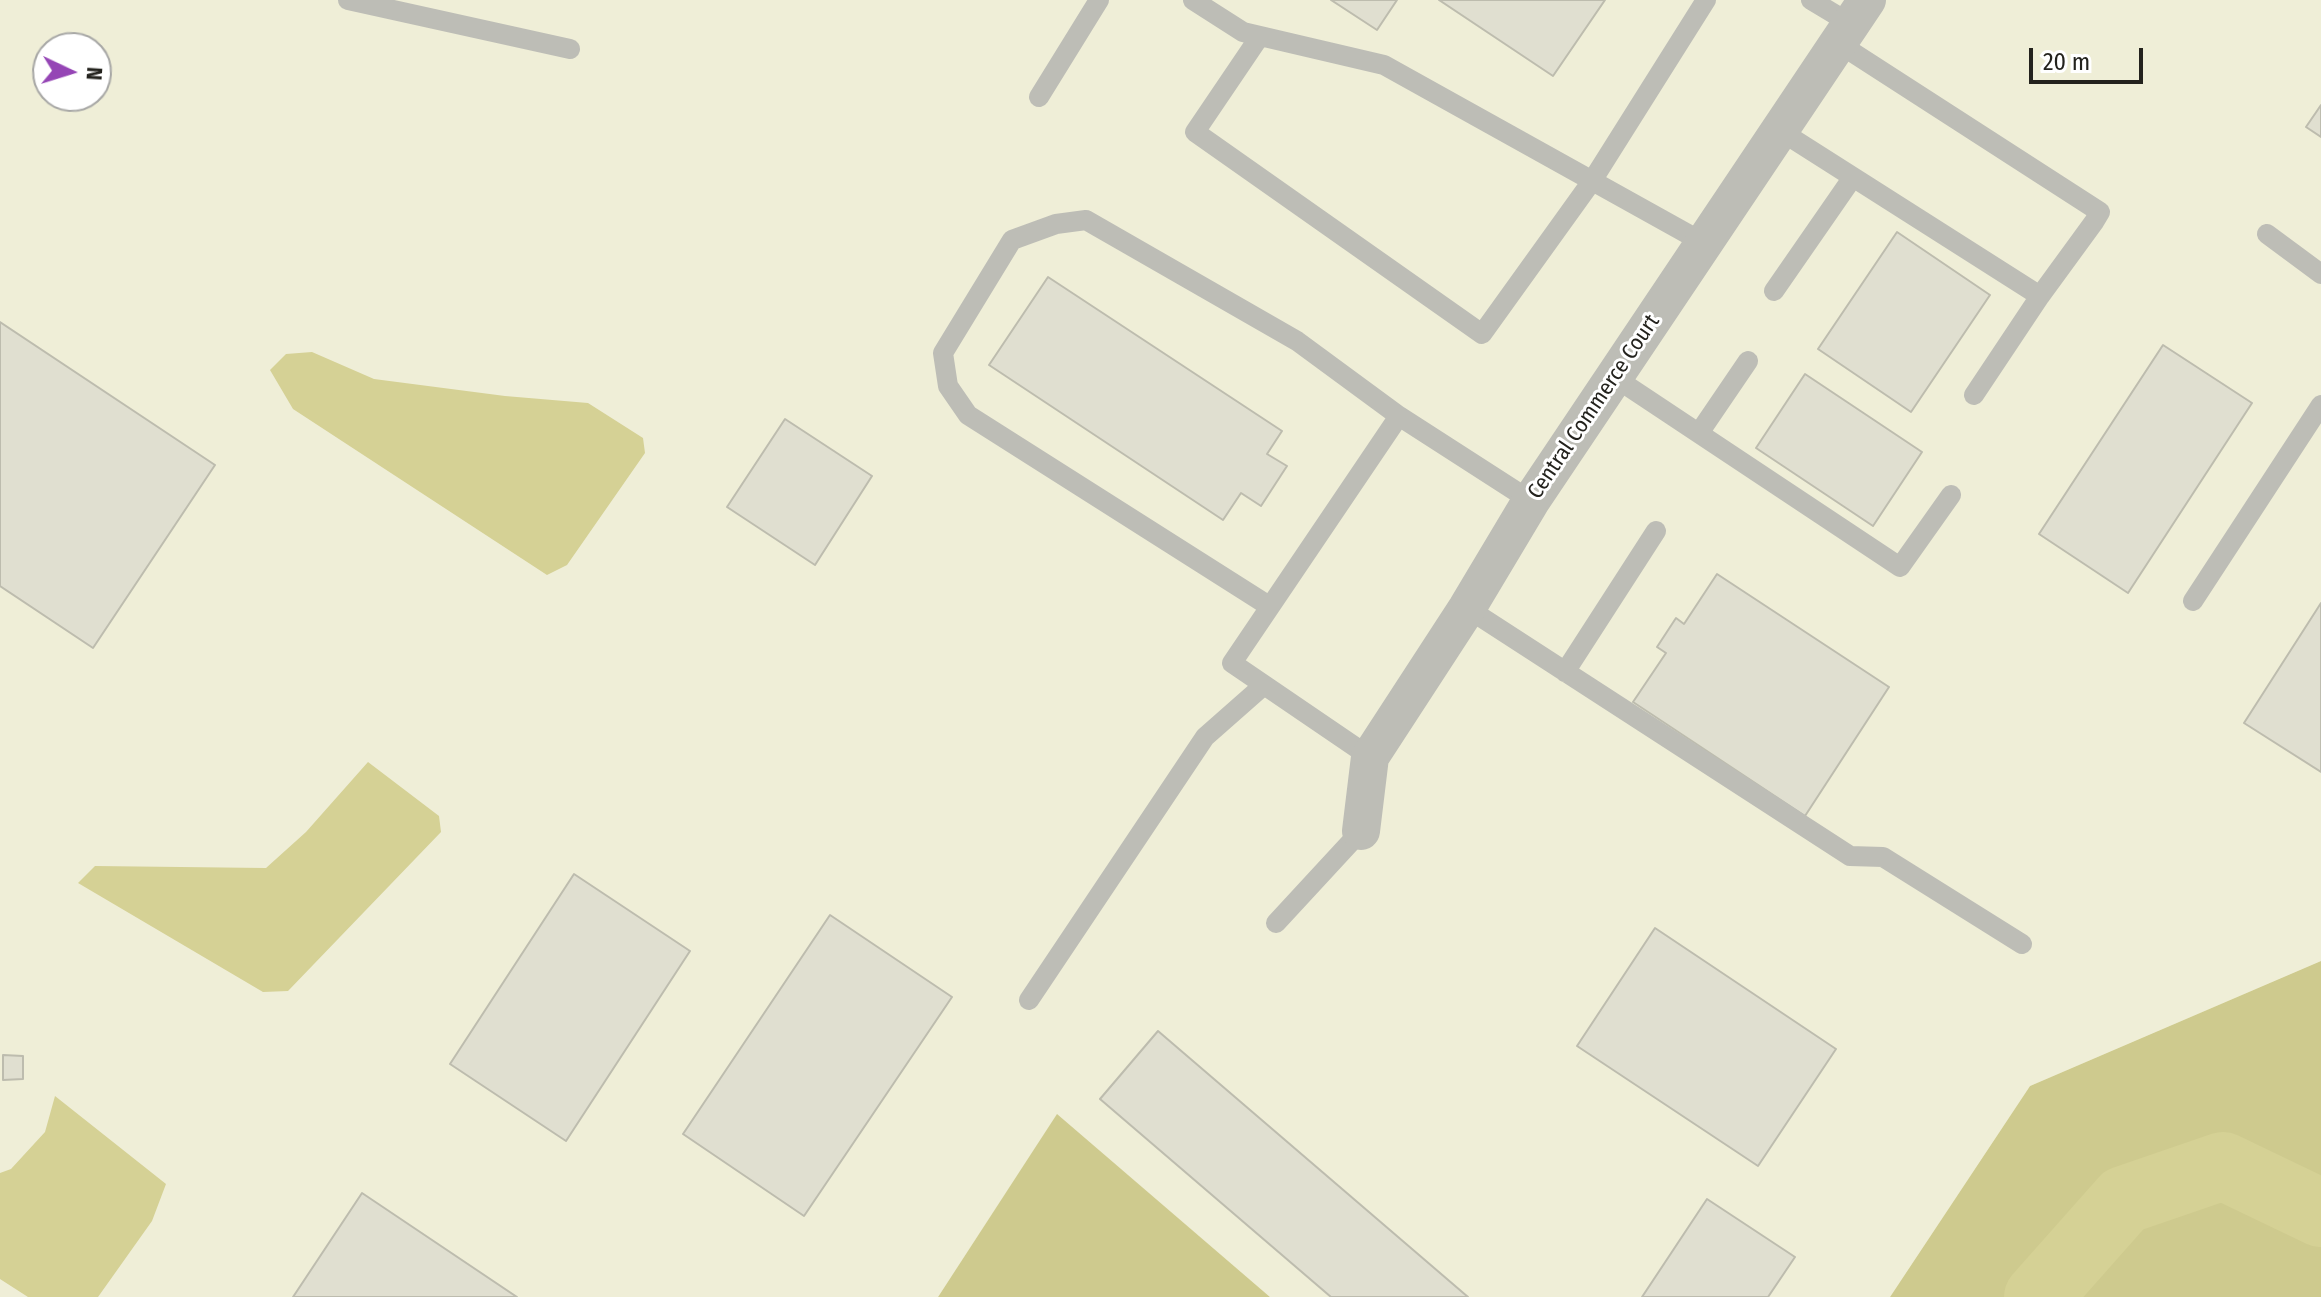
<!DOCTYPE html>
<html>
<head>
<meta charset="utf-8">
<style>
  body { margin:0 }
  #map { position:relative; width:2321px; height:1297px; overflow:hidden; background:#fafaea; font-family:"Fira Sans Condensed",sans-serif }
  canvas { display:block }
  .north { position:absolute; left:32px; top:32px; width:80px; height:80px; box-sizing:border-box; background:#fff; border:2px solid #a7a7a5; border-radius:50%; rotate:94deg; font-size:22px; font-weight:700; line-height:32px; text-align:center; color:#23221d }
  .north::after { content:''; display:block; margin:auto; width:28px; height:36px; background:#9545b5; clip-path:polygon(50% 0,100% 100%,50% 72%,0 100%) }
  .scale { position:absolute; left:2029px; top:48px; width:114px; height:36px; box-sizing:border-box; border:4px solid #23221d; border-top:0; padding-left:10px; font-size:24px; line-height:28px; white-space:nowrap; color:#23221d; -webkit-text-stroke:6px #fff; paint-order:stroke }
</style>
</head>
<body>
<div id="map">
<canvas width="2321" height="1297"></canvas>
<div class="north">N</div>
<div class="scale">20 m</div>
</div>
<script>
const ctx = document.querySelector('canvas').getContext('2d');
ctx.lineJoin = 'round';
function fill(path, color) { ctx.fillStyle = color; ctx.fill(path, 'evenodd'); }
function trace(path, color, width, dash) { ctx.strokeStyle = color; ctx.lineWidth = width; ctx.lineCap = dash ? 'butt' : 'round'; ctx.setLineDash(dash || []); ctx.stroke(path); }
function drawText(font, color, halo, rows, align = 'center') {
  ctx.font = font + ' "Fira Sans Condensed",sans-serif'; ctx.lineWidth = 6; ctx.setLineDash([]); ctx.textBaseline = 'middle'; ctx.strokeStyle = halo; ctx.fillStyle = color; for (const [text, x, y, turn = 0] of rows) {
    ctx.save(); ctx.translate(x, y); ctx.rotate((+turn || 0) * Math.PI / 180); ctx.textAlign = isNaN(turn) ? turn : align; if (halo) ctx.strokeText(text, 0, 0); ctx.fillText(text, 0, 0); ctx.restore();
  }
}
const built = new Path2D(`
  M 0,0 L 2321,0 L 2321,961 L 2030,1086 L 1890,1297 L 1270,1297 L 1057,1115 L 938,1297 L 0,1297 ZM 48,48 L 96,48 L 96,96 L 48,96 Z`);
const forest = new Path2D(`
  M 2321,961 L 2321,1297 L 1890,1297 L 2030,1086 Z
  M 1057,1114 L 1270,1297 L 938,1297 Z`);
const water = new Path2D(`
  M 312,352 L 374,379 L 505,396 L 588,403 L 643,438 L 645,453 L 567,565 L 547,575 L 293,409 L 270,370 L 286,354 Z
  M 368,762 L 439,816 L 441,832 L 288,991 L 263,992 L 78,883 L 95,866 L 266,868 L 306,832 Z
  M 55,1096 L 166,1184 L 152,1221 L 98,1297 L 28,1297 L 0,1279 L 0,1173 L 11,1169 L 45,1132 Z`);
const river = new Path2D(`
  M 2038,1297 L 2124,1200 L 2223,1166 L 2321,1213`);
const building = new Path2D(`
  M 1331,0 L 1397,0 L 1377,30 Z
  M 1439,0 L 1605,0 L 1553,76 Z
  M 2321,105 L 2321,137 L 2306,127 Z
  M 1897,232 L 1990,295 L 1911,412 L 1818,349 Z
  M 1048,277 L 1282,431 L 1267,454 L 1287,466 L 1261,506 L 1241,493 L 1223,520 L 989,365 Z
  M 0,322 L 215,465 L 93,648 L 0,586 Z
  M 2163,345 L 2252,403 L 2128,593 L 2039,534 Z
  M 1805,374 L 1922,452 L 1873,526 L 1756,448 Z
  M 785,419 L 872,476 L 815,565 L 727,507 Z
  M 1717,574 L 1889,687 L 1805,816 L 1633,702 L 1666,653 L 1657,647 L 1676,618 L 1684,624 Z
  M 2321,603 L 2321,772 L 2244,723 Z
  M 574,874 L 690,951 L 566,1141 L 450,1064 Z
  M 830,915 L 952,997 L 804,1216 L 683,1134 Z
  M 1655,928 L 1836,1049 L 1758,1166 L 1577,1046 Z
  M 1158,1031 L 1468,1297 L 1331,1297 L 1100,1099 Z
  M 3,1055 L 23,1056 L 23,1079 L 3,1080 Z
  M 362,1193 L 517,1297 L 293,1297 Z
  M 1707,1199 L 1795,1257 L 1768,1297 L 1642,1297 Z`);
const lane = new Path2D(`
  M 348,0 L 570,49
  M 1193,0 L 1243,32 L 1384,65 L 1704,243
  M 1811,0 L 1851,24
  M 1260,36 L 1195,132 L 1482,334 L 1592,181 L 1706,0
  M 1039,97 L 1099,0
  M 1779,130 L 2040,296 L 2094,222 L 2100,212 L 1838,43
  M 2267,234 L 2321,274
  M 1774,291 L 1853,177
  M 1614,377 L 1900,567 L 1951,495
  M 1974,395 L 2040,296
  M 1699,433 L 1748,361
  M 2193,601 L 2321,405
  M 1269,606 L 968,415 L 948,386 L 943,353 L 1012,240 L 1056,224 L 1086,220 L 1297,341 L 1399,416
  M 1467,608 L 1850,856 L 1883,857 L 2022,944
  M 1565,672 L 1656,531
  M 1370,757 L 1232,663 L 1399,416 L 1531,501
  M 1276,923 L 1361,831
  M 1029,1000 L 1205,737 L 1264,685`);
const street = new Path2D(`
  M 1361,831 L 1370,757 L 1467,608 L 1531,501 L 1867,0`);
const streetNames = [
  ["Central Commerce Court",1594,407,-56]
];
fill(built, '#efeed7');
fill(forest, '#ceca8e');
fill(water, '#d5d195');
trace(river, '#d5d195', 68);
fill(building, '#e0dfd0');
trace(building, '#bdbcae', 2);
trace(lane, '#bdbdb6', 20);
trace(street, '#bdbdb6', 38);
drawText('22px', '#23221d', '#fff', streetNames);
</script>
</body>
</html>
